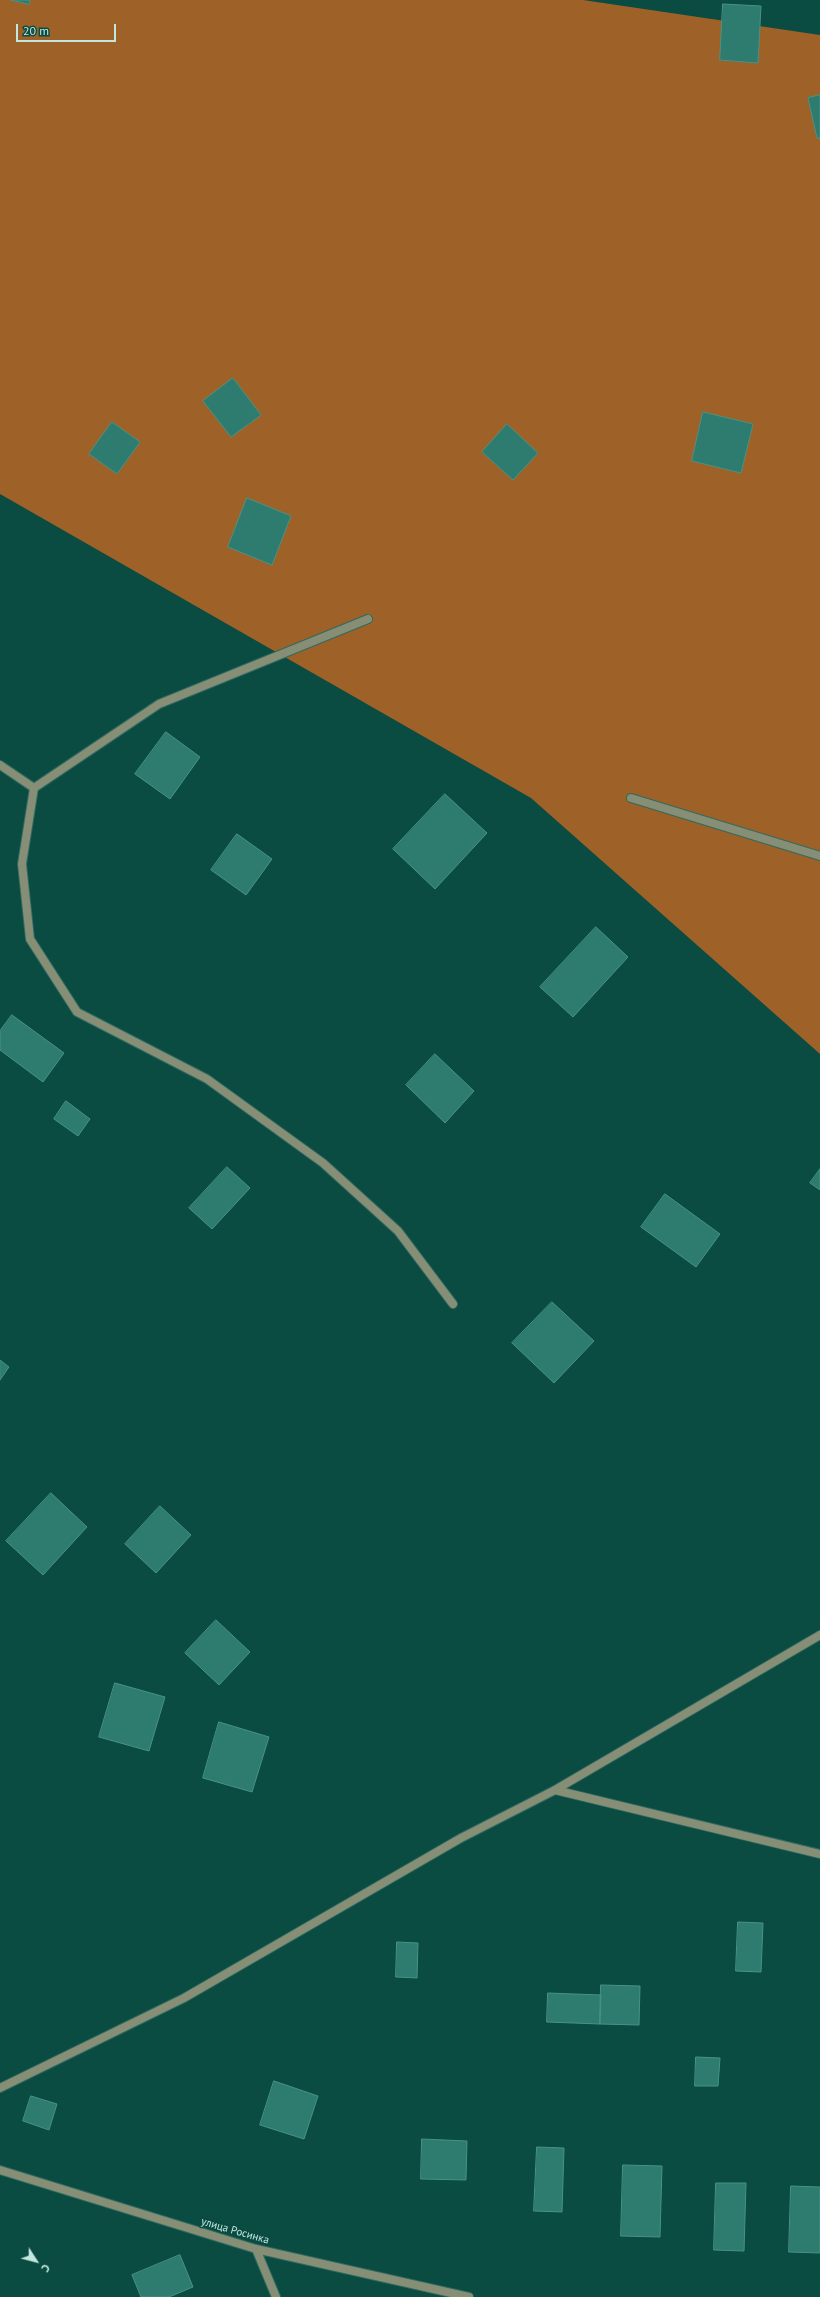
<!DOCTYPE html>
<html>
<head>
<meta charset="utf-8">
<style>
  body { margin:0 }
  #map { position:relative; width:820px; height:2297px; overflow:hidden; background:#0a4b42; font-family:"PT Sans",sans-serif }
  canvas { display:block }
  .north { position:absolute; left:16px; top:2241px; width:40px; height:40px; -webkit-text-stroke:3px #0a4b42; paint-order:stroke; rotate:126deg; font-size:11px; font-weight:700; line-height:16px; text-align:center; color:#c3e7df }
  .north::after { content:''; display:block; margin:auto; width:14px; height:18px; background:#c3e7df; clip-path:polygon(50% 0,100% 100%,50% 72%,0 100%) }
  .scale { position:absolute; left:16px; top:24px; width:100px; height:18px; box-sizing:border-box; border:2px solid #c3e7df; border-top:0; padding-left:5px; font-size:12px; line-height:14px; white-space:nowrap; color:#c3e7df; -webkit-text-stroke:3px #0a4b42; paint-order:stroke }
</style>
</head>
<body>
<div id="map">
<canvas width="820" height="2297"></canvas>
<div class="north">С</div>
<div class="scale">20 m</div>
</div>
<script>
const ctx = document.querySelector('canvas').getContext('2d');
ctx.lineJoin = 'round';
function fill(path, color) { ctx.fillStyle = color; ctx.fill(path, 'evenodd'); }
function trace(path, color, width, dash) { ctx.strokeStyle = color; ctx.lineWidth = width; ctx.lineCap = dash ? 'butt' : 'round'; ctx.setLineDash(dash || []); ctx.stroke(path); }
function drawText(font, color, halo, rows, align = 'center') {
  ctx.font = font + ' "PT Sans",sans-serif'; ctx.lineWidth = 3; ctx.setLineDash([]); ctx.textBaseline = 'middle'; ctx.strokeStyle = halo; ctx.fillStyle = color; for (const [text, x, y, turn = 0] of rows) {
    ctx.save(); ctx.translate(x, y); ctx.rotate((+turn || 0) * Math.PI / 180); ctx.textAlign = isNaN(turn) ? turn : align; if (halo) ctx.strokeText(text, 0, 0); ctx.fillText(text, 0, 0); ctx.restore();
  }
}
const forest = new Path2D(`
  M 0,0 L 583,0 L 820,35 L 820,1054 L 531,798 L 0,494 Z`);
const building = new Path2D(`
  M 11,0 L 30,0 L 29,4 Z
  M 723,4 L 761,6 L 758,63 L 720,60 Z
  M 820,95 L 820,138 L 817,138 L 808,98 Z
  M 233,378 L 261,415 L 231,437 L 203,401 Z
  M 703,412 L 753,424 L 741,473 L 692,461 Z
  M 112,422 L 140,442 L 117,474 L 89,454 Z
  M 507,424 L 538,453 L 513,480 L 482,452 Z
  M 247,498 L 291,516 L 272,565 L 228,547 Z
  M 166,732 L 200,757 L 170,799 L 135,774 Z
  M 445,794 L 487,833 L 435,889 L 393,849 Z
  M 237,834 L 272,859 L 246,895 L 211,870 Z
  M 596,927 L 628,957 L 573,1017 L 540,987 Z
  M 12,1015 L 64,1053 L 43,1082 L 0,1050 L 0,1031 Z
  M 435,1054 L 474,1091 L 445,1123 L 406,1085 Z
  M 66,1101 L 90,1119 L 78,1136 L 54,1119 Z
  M 227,1167 L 250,1188 L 212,1229 L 189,1208 Z
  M 820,1169 L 820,1190 L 810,1183 Z
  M 665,1194 L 720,1234 L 696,1267 L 641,1227 Z
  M 552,1302 L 594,1341 L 554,1383 L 512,1343 Z
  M 0,1360 L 9,1367 L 0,1380 Z
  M 51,1493 L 87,1527 L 43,1575 L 6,1541 Z
  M 160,1506 L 191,1535 L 156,1573 L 125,1544 Z
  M 216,1620 L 250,1652 L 219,1685 L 185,1653 Z
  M 115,1683 L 165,1697 L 149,1751 L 99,1737 Z
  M 219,1722 L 269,1737 L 252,1792 L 203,1778 Z
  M 738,1922 L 763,1923 L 761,1972 L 736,1971 Z
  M 397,1942 L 418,1943 L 417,1978 L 396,1977 Z
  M 601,1985 L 640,1986 L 639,2025 L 600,2024 Z
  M 548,1993 L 601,1995 L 600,2024 L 547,2022 Z
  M 696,2057 L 720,2058 L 718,2086 L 695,2086 Z
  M 274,2081 L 318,2096 L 304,2139 L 260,2125 Z
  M 31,2096 L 57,2104 L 49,2130 L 23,2121 Z
  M 422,2139 L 467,2141 L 466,2180 L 421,2179 Z
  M 537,2147 L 564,2148 L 562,2212 L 534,2211 Z
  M 623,2165 L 662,2166 L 660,2237 L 621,2236 Z
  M 716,2183 L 746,2183 L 744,2251 L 714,2250 Z
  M 791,2186 L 820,2187 L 820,2253 L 789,2252 Z
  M 180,2255 L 193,2287 L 169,2297 L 141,2297 L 132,2275 Z`);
const service = new Path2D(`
  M 631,798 L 820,856`);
const minor = new Path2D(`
  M 0,765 L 34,788 L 22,864 L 30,939 L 77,1012 L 207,1079 L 323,1163 L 398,1231 L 453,1304
  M 34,788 L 159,704 L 368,619
  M 555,1790 L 820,1854
  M 0,2088 L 184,1998 L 461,1838 L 555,1790 L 820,1635
  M 0,2170 L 256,2249 L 469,2297
  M 256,2249 L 276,2297`);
const streetNames = [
  ["улица Росинка",235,2231,16]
];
fill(forest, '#9e6128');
fill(building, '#2e7c6f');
trace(building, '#479385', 1);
trace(service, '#2f6a61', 10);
trace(minor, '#2f6a61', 10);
trace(service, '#878e76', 8);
trace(minor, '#878e76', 8);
drawText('11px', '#c3e7df', '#0a4b42', streetNames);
</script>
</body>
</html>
